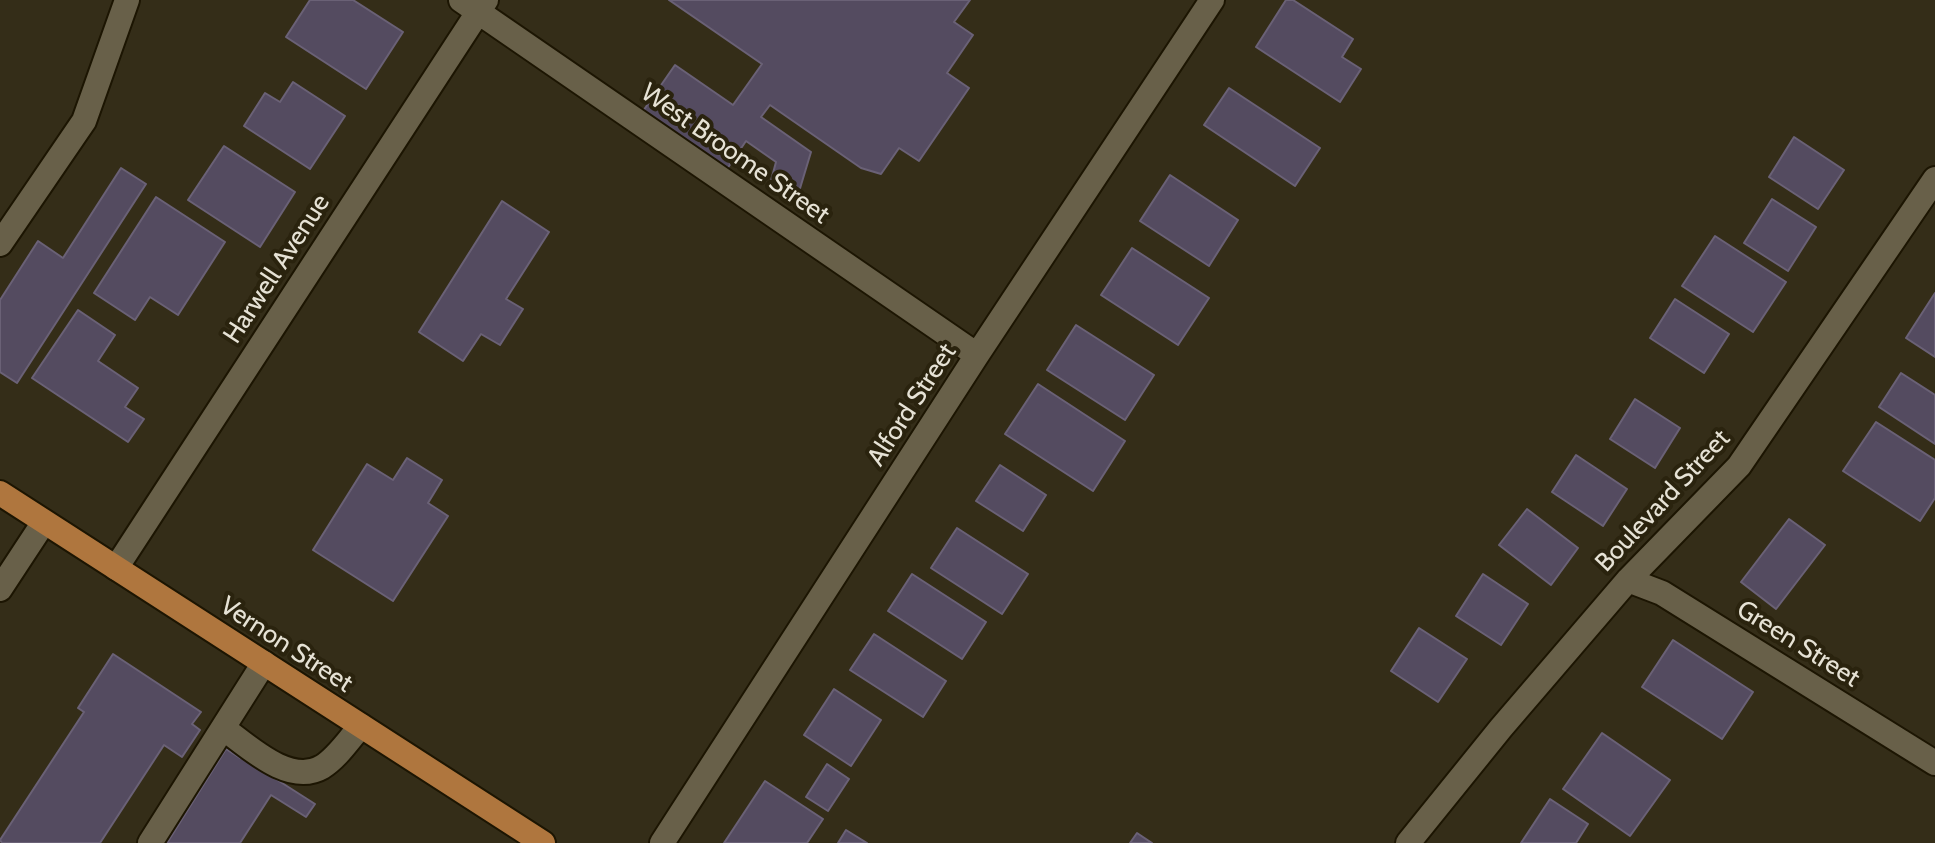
<!DOCTYPE html>
<html>
<head>
<meta charset="utf-8">
<style>
  body { margin:0 }
  canvas { display:block; background:#342d18 }
</style>
</head>
<body>
<canvas width="1935" height="843"></canvas>
<script>
const ctx = document.querySelector('canvas').getContext('2d');
ctx.lineJoin = 'round';
function fill(path, color) { ctx.fillStyle = color; ctx.fill(path, 'evenodd'); }
function trace(path, color, width, dash) { ctx.strokeStyle = color; ctx.lineWidth = width; ctx.lineCap = dash ? 'butt' : 'round'; ctx.setLineDash(dash || []); ctx.stroke(path); }
function drawText(font, color, halo, rows, align = 'center') {
  ctx.font = font + ' Cabin,sans-serif'; ctx.lineWidth = 8; ctx.setLineDash([]); ctx.textBaseline = 'middle'; ctx.strokeStyle = halo; ctx.fillStyle = color; for (const [text, x, y, turn = 0] of rows) {
    ctx.save(); ctx.translate(x, y); ctx.rotate((+turn || 0) * Math.PI / 180); ctx.textAlign = isNaN(turn) ? turn : align; if (halo) ctx.strokeText(text, 0, 0); ctx.fillText(text, 0, 0); ctx.restore();
  }
}
const building = new Path2D(`
  M 310,0 L 353,0 L 403,32 L 366,89 L 286,37 Z
  M 669,0 L 970,0 L 954,22 L 973,35 L 947,73 L 969,88 L 919,161 L 899,148 L 881,174 L 861,168 L 770,105 L 761,117 L 811,152 L 798,195 L 769,188 L 776,162 L 746,141 L 725,172 L 641,114 L 675,65 L 733,105 L 762,64 Z
  M 1286,0 L 1293,0 L 1353,39 L 1342,57 L 1361,69 L 1340,102 L 1256,47 Z
  M 293,82 L 345,116 L 310,169 L 244,126 L 265,93 L 280,102 Z
  M 1229,88 L 1320,148 L 1295,186 L 1204,125 Z
  M 1794,137 L 1844,170 L 1818,209 L 1769,177 Z
  M 224,146 L 295,192 L 260,247 L 188,200 Z
  M 121,168 L 146,184 L 17,383 L 0,372 L 0,300 L 38,241 L 63,258 Z
  M 1170,175 L 1238,220 L 1209,266 L 1140,221 Z
  M 156,197 L 225,242 L 178,315 L 150,297 L 135,320 L 94,293 Z
  M 1772,199 L 1816,227 L 1788,271 L 1744,243 Z
  M 502,201 L 549,232 L 506,299 L 523,309 L 500,345 L 481,334 L 463,361 L 419,332 Z
  M 1715,236 L 1786,282 L 1753,332 L 1682,286 Z
  M 1132,248 L 1209,298 L 1178,345 L 1101,295 Z
  M 1935,293 L 1935,357 L 1906,338 Z
  M 1675,299 L 1729,334 L 1704,373 L 1650,338 Z
  M 78,310 L 115,335 L 98,361 L 138,388 L 125,407 L 144,419 L 128,442 L 32,378 Z
  M 1076,325 L 1154,375 L 1125,420 L 1047,370 Z
  M 1901,373 L 1935,395 L 1935,444 L 1879,407 Z
  M 1038,384 L 1125,441 L 1093,491 L 1005,434 Z
  M 1635,399 L 1680,428 L 1655,468 L 1610,439 Z
  M 1876,422 L 1935,460 L 1935,498 L 1920,521 L 1843,471 Z
  M 1576,455 L 1627,489 L 1603,526 L 1552,492 Z
  M 407,458 L 442,480 L 428,503 L 448,516 L 393,601 L 313,550 L 367,464 L 393,480 Z
  M 1000,465 L 1046,495 L 1023,531 L 976,501 Z
  M 1527,509 L 1578,548 L 1551,585 L 1499,545 Z
  M 1789,519 L 1825,545 L 1776,609 L 1741,582 Z
  M 957,528 L 1028,574 L 1002,614 L 931,568 Z
  M 912,574 L 986,622 L 962,659 L 888,611 Z
  M 1483,574 L 1528,604 L 1501,645 L 1456,616 Z
  M 1419,628 L 1467,659 L 1438,702 L 1391,671 Z
  M 874,634 L 946,681 L 923,717 L 850,670 Z
  M 1673,640 L 1753,692 L 1722,739 L 1642,687 Z
  M 113,654 L 201,712 L 192,724 L 200,730 L 182,757 L 164,745 L 100,843 L 2,843 L 0,840 L 84,712 L 78,708 Z
  M 834,689 L 881,720 L 851,766 L 804,735 Z
  M 1602,733 L 1670,780 L 1630,836 L 1563,789 Z
  M 253,737 L 268,774 L 315,804 L 306,817 L 271,795 L 240,843 L 167,843 L 226,749 L 240,758 Z
  M 827,764 L 849,779 L 828,811 L 806,797 Z
  M 765,781 L 823,819 L 807,843 L 724,843 Z
  M 1550,799 L 1588,824 L 1576,843 L 1521,843 Z
  M 846,830 L 867,843 L 838,843 Z
  M 1137,833 L 1152,843 L 1130,843 Z`);
const minor = new Path2D(`
  M 461,0 L 977,355
  M 0,244 L 84,121 L 127,0
  M 116,568 L 486,0
  M 1628,580 L 1662,593 L 1935,763
  M 0,589 L 44,522
  M 223,728 C 248,746 289,786 322,767 C 338,757 349,739 361,726
  M 150,843 L 264,663
  M 662,843 L 977,355 L 1212,0
  M 1408,843 L 1501,728 L 1628,580 L 1739,466 L 1935,179`);
const major = new Path2D(`
  M 0,493 L 543,843`);
const streetNames = [
  ["West Broome Street",735,154,35],
  ["Harwell Avenue",277,269,-57],
  ["Alford Street",912,405,-57],
  ["Boulevard Street",1663,501,-47],
  ["Green Street",1798,644,32],
  ["Vernon Street",286,645,33]
];
fill(building, '#544b60');
trace(building, '#6a6176', 2);
trace(minor, '#1c1502', 28);
trace(major, '#1c1502', 28);
trace(minor, '#686049', 24);
trace(major, '#af763e', 24);
drawText('26px', '#e6e2d5', '#2a230e', streetNames);
</script>
</body>
</html>
